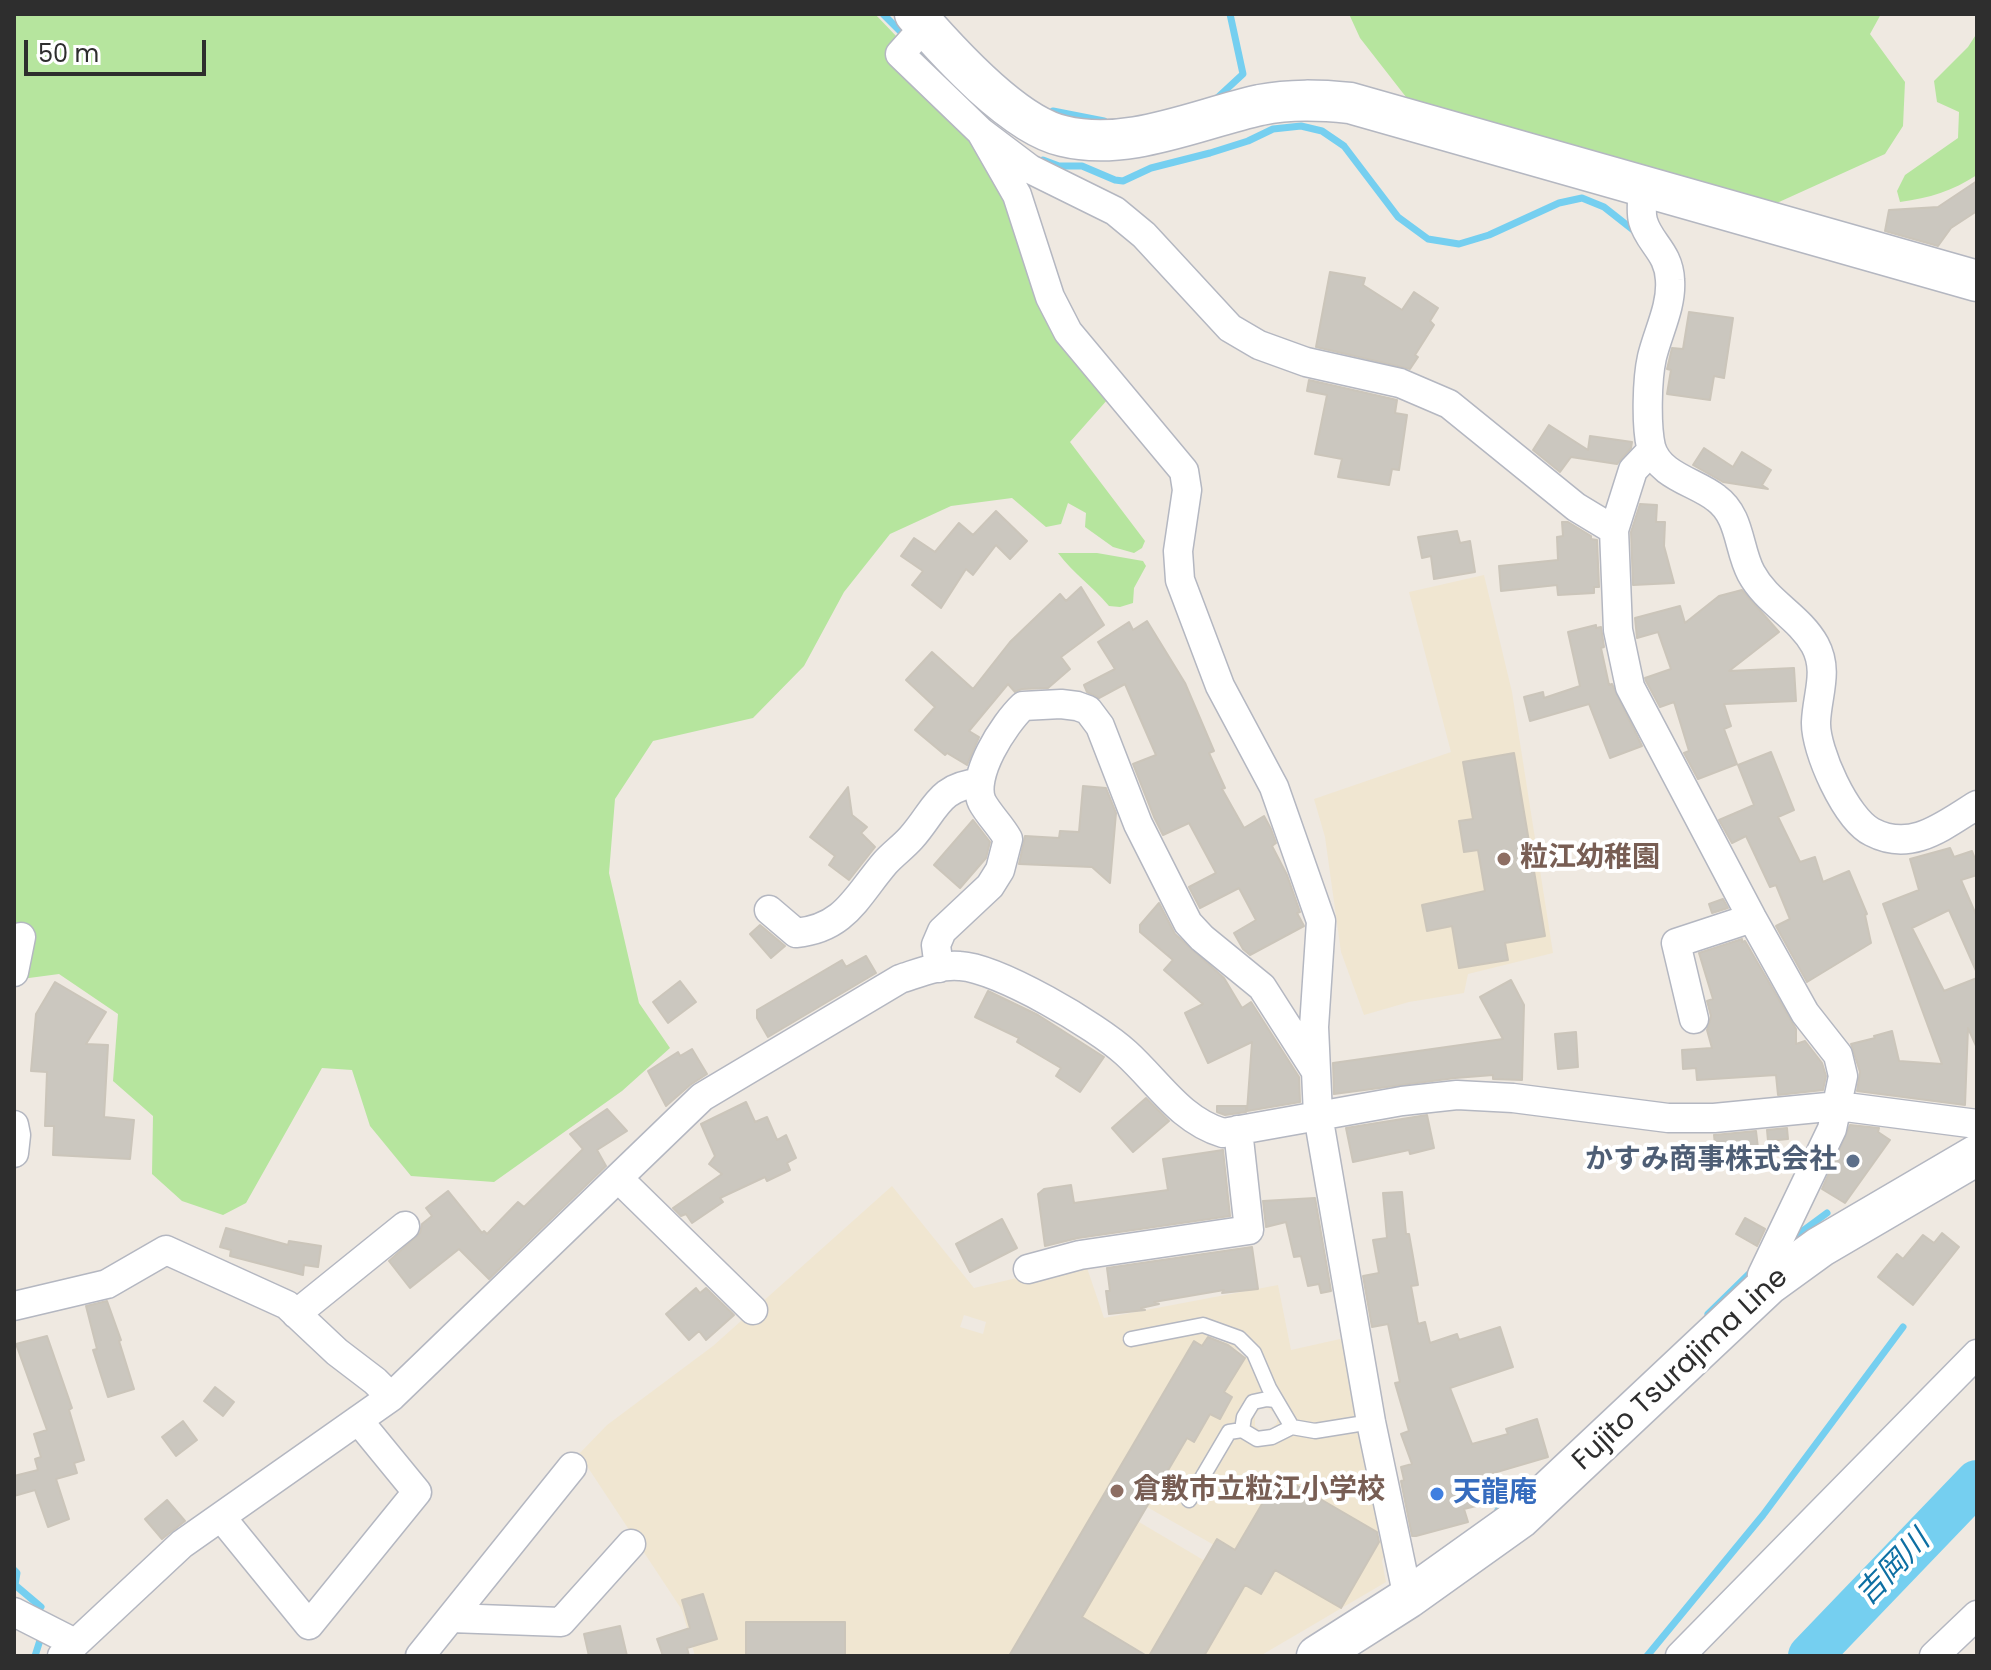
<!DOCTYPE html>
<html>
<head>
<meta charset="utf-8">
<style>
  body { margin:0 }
  #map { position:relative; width:1991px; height:1670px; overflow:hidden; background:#efe9e1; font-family:Poppins,sans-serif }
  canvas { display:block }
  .frame { position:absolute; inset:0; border:16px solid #2e2e2e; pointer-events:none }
  .scale { position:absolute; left:24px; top:40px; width:182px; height:36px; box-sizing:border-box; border:4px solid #2e2e2e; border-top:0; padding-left:10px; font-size:24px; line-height:28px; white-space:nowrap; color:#2e2e2e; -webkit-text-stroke:6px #fff; paint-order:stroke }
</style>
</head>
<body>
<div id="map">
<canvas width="1991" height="1670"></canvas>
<div class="frame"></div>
<div class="scale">50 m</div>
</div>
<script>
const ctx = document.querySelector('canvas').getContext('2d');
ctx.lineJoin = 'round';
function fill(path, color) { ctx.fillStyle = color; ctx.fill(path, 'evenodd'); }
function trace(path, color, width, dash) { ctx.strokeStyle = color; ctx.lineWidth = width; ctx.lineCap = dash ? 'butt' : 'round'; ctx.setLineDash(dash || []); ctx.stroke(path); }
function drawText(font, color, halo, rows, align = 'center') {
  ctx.font = font + ' Poppins,"Noto Sans JP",sans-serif'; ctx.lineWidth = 8; ctx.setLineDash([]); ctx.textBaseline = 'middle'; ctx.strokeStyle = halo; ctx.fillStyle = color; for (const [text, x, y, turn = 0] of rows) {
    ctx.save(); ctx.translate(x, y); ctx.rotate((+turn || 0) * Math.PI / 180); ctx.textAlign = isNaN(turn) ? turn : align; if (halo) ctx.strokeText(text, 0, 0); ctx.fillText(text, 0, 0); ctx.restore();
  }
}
const education = new Path2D(`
  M 1484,575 L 1512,692 L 1553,953 L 1468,974 L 1464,993 L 1409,1002 L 1364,1015 L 1341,952 L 1325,837 L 1314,799 L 1451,752 L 1409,592 Z
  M 892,1186 L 974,1288 L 1085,1262 L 1104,1318 L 1278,1285 L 1291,1350 L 1349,1337 L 1389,1544 L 1382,1561 L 1386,1582 L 1260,1656 L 1204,1656 L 1245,1585 L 1262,1594 L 1269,1580 L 1254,1571 L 1260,1561 L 1341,1608 L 1383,1536 L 1279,1475 L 1235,1550 L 1218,1539 L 1214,1545 L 1147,1507 L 1187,1438 L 1194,1442 L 1210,1414 L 1220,1419 L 1232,1398 L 1224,1392 L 1246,1355 L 1210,1334 L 1202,1346 L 1194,1341 L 1009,1656 L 695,1656 L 682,1610 L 579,1454 L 607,1425 L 713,1346 ZM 964,1315 L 986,1322 L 983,1334 L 960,1327 ZM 1268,1408 L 1277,1415 L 1277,1423 L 1269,1431 L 1261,1431 L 1255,1426 L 1255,1415 L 1260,1409 ZM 703,1594 L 717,1639 L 683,1600 Z
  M 1139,1522 L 1205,1561 L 1149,1656 L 1082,1617 Z`);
const green = new Path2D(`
  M 14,14 L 875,14 L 1030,176 L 1016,212 L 1108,399 L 1070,442 L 1145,541 L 1142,548 L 1134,553 L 1113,547 L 1085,527 L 1086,513 L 1068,503 L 1061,524 L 1046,527 L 1012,498 L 951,506 L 890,534 L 844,592 L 804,666 L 753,718 L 653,741 L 615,799 L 609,873 L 639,1003 L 670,1048 L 622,1091 L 494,1182 L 411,1176 L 370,1126 L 352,1070 L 322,1068 L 246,1203 L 223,1215 L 182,1201 L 152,1174 L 153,1116 L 113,1081 L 118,1014 L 59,974 L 14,980 Z
  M 1349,14 L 1881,14 L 1870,34 L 1905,82 L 1903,126 L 1885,154 L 1768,207 L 1537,143 L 1406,97 L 1360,38 Z
  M 1977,33 L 1977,175 C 1952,191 1930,198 1900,202 L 1897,191 L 1905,175 L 1958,138 L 1959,112 L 1937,102 L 1934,81 L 1968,47 Z
  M 1058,553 L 1097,553 L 1143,561 L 1146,566 L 1134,588 L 1133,603 L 1120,607 L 1109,606 C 1091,585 1074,574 1058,553 Z`);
const stream = new Path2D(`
  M 883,14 L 907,38
  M 915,47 L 968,101
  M 1216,99 L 1243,74 L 1230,14
  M 1053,111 L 1104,121
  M 1043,160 L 1059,166 L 1082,166 L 1115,180 L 1123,181 L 1151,168 L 1210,153 L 1248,141 L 1273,129 L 1301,126 L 1322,131 L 1344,146 L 1398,217 L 1428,239 L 1459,244 L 1489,235 L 1559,203 L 1582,198 L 1604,207 L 1637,233
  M 1789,1241 L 1827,1213
  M 1708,1314 L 1754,1269
  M 1498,1510 L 1524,1487
  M 14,1570 L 17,1573 L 15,1585 L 41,1607
  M 35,1656 L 41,1637
  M 1647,1656 L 1763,1515 L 1903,1327`);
const river = new Path2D(`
  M 1810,1656 L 1977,1482`);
const building = new Path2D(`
  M 1977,181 L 1977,211 L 1951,228 L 1938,246 L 1885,231 L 1889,210 L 1938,207 Z
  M 1330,272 L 1365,278 L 1363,285 L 1402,310 L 1414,292 L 1438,308 L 1430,321 L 1434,325 L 1415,355 L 1418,357 L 1410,369 L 1316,347 Z
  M 1689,312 L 1733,318 L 1724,378 L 1714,376 L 1710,400 L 1667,394 L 1671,370 L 1667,369 L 1669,361 L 1672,348 L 1683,349 Z
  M 1309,380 L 1397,400 L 1395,413 L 1407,415 L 1399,470 L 1392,469 L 1389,485 L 1338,477 L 1342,459 L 1315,454 L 1327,395 L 1307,391 Z
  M 1549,425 L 1588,450 L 1590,436 L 1632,442 L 1631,448 L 1617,464 L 1571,457 L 1560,472 L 1533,450 Z
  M 1704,448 L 1733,467 L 1742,452 L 1771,470 L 1762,485 L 1768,489 L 1723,482 L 1693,465 Z
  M 1640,504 L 1657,505 L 1656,522 L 1665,522 L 1664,546 L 1674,583 L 1633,585 L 1631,532 Z
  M 996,511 L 1027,541 L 1010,559 L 996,545 L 973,575 L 966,569 L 941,608 L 912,585 L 923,571 L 901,556 L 914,538 L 935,552 L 959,523 L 973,535 Z
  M 1562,522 L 1568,522 L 1591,536 L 1591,539 L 1597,540 L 1599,587 L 1594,587 L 1594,593 L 1558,595 L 1557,585 L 1501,591 L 1499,566 L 1558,560 L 1557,537 L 1563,536 Z
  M 1457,531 L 1460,543 L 1470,541 L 1475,572 L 1434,579 L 1431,556 L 1422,558 L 1418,537 Z
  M 1081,587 L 1104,625 L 1061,657 L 1070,669 L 1048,688 L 1022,689 L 1015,692 L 1008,684 L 969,731 L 979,737 L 967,765 L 947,753 L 945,755 L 915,730 L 935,707 L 906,680 L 932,652 L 973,689 L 1010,642 L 1060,594 L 1066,601 Z
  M 1742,590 L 1779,632 L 1729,671 L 1794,668 L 1796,701 L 1724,704 L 1731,726 L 1724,729 L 1737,764 L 1698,779 L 1684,753 L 1689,751 L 1674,702 L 1660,707 L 1646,681 L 1645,678 L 1671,669 L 1658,632 L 1637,638 L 1635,618 L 1680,606 L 1685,623 L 1719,596 Z
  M 1147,621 L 1185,683 L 1214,751 L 1209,753 L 1225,788 L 1222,789 L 1244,828 L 1264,816 L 1271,829 L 1276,843 L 1272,846 L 1287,875 L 1300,912 L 1297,913 L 1304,926 L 1250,955 L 1243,949 L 1234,933 L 1256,920 L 1239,888 L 1200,908 L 1189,887 L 1216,873 L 1189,823 L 1163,835 L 1154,817 L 1133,764 L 1156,755 L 1125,684 L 1099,698 L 1087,692 L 1084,685 L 1115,669 L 1098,642 L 1129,622 L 1133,630 Z
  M 1596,625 L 1596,628 L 1601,627 L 1604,647 L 1601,648 L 1609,685 L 1612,684 L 1642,746 L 1610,758 L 1589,704 L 1530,721 L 1524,697 L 1543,692 L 1544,698 L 1580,686 L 1568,632 Z
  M 1771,752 L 1794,810 L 1778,817 L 1800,862 L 1815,857 L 1823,882 L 1849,871 L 1867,914 L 1865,915 L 1871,943 L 1807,982 L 1776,926 L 1790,919 L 1776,885 L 1770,887 L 1746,836 L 1732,843 L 1719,820 L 1754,805 L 1738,765 Z
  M 1514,753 L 1545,936 L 1505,943 L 1508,960 L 1459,968 L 1452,926 L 1427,931 L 1422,905 L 1485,891 L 1478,850 L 1464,852 L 1459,821 L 1473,819 L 1463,762 Z
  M 1083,786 L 1106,788 L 1116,813 L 1110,883 L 1092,867 L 1019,864 L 1025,836 L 1059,838 L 1060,831 L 1079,832 Z
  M 848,787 L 852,815 L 867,827 L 861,833 L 875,847 L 849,880 L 829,865 L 835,856 L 810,837 Z
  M 973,820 L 990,842 L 986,858 L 960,888 L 934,865 Z
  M 1950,848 L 1954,857 L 1972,851 L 1977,864 L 1977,875 L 1961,880 L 1977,917 L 1977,973 L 1949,910 L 1912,928 L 1944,991 L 1977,978 L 1977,1048 L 1968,1028 L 1965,1105 L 1857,1091 L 1860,1072 L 1851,1044 L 1875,1038 L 1874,1036 L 1892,1031 L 1899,1061 L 1942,1064 L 1883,904 L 1919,890 L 1910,859 Z
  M 1723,899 L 1728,908 L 1712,913 L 1709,904 Z
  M 1159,903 L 1175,934 L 1224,978 L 1242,1008 L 1251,1002 L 1299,1077 L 1300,1102 L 1247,1111 L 1252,1042 L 1208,1063 L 1185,1013 L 1203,1004 L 1164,970 L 1173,960 L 1140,932 L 1140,925 Z
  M 760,925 L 785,946 L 771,958 L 750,934 Z
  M 1742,939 L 1742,942 L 1745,941 L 1796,1029 L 1796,1044 L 1805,1041 L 1822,1063 L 1826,1076 L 1823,1090 L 1778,1095 L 1776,1075 L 1697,1080 L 1696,1068 L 1683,1069 L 1682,1050 L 1712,1048 L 1707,1030 L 1711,1016 L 1707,1001 L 1713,999 L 1699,953 Z
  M 866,956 L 876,973 L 768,1037 L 757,1018 L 757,1010 L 842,960 L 846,967 Z
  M 1511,980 L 1524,1005 L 1522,1080 L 1493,1079 L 1493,1075 L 1455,1078 L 1334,1094 L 1333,1063 L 1503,1039 L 1480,997 Z
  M 680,981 L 696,1002 L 668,1023 L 653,1002 Z
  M 55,982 L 106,1012 L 86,1044 L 108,1045 L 104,1117 L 134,1120 L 130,1159 L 53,1155 L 54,1126 L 45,1126 L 47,1072 L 31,1071 L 36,1014 Z
  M 988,991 L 1038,1015 L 1104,1057 L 1080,1092 L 1056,1076 L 1061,1068 L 1017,1042 L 1019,1038 L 975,1017 Z
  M 1576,1032 L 1578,1067 L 1558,1069 L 1555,1034 Z
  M 692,1049 L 707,1074 L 690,1085 L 666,1106 L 648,1071 L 678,1052 L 680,1056 Z
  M 1146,1098 L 1169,1121 L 1133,1152 L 1112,1128 Z
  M 746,1102 L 755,1122 L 767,1117 L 777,1140 L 786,1135 L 796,1158 L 787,1163 L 790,1170 L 767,1181 L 765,1177 L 720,1198 L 723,1202 L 692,1223 L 686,1214 L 681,1216 L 673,1208 L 722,1174 L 709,1164 L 715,1156 L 701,1124 Z
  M 1217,1106 L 1246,1106 L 1246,1112 L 1225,1115 L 1217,1112 Z
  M 607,1109 L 627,1131 L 597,1150 L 606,1166 L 489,1279 L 459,1249 L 410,1288 L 389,1261 L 420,1233 L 422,1224 L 432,1216 L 426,1208 L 448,1191 L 482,1233 L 484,1231 L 487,1234 L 518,1202 L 524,1207 L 583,1149 L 570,1134 Z
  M 1427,1115 L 1434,1148 L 1410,1154 L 1409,1150 L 1353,1162 L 1346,1128 Z
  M 1850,1125 L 1879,1128 L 1878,1132 L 1890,1140 L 1845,1203 L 1822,1189 Z
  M 1787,1128 L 1788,1139 L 1768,1141 L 1767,1130 Z
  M 1756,1131 L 1758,1148 L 1716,1154 L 1714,1135 Z
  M 1223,1150 L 1230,1216 L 1078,1238 L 1045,1246 L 1038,1194 L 1044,1189 L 1071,1185 L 1074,1203 L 1168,1190 L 1163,1159 Z
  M 1402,1192 L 1406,1234 L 1409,1234 L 1418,1285 L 1411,1286 L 1418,1324 L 1425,1322 L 1430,1343 L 1457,1334 L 1459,1340 L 1500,1327 L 1513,1367 L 1450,1388 L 1472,1444 L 1508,1434 L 1506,1429 L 1537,1419 L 1548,1457 L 1473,1479 L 1480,1505 L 1464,1509 L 1468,1522 L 1416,1536 L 1412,1536 L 1401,1481 L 1404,1480 L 1401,1467 L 1412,1464 L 1401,1434 L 1409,1431 L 1395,1383 L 1400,1382 L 1388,1324 L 1372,1327 L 1363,1276 L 1379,1273 L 1373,1240 L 1387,1238 L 1383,1193 Z
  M 1315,1198 L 1331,1291 L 1321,1293 L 1319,1284 L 1308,1286 L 1301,1256 L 1294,1257 L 1286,1222 L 1266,1227 L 1263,1201 Z
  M 1745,1218 L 1765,1229 L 1757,1246 L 1736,1234 Z
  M 1002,1219 L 1017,1248 L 970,1272 L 956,1244 Z
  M 226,1228 L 288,1245 L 289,1241 L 321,1246 L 318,1267 L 304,1265 L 303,1275 L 230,1256 L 231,1250 L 220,1247 Z
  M 1942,1233 L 1959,1247 L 1913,1305 L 1878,1277 L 1897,1254 L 1903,1259 L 1923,1235 L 1934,1243 Z
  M 1252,1247 L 1258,1289 L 1222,1293 L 1224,1290 L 1154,1302 L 1159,1304 L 1141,1308 L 1145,1310 L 1109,1314 L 1106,1291 L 1110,1291 L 1107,1268 Z
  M 696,1288 L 700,1293 L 706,1288 L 734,1315 L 706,1340 L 699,1331 L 689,1340 L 666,1314 Z
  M 107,1301 L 121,1340 L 119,1341 L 134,1389 L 108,1397 L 93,1350 L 97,1349 L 86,1306 Z
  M 47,1336 L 72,1408 L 69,1410 L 84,1460 L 74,1463 L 77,1473 L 56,1479 L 69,1519 L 48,1527 L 35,1490 L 14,1496 L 14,1476 L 38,1470 L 35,1459 L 41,1457 L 34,1434 L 47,1430 L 16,1344 Z
  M 1208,1337 L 1228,1345 L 1245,1358 L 1224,1392 L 1232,1397 L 1220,1419 L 1210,1414 L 1194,1442 L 1187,1438 L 1082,1617 L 1147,1656 L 1009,1656 L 1194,1341 L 1202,1346 Z
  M 215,1387 L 234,1402 L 223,1416 L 204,1401 Z
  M 183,1421 L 197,1440 L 176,1456 L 162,1437 Z
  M 1279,1475 L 1377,1532 L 1379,1542 L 1341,1608 L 1275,1570 L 1261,1594 L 1245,1585 L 1204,1656 L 1149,1656 L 1217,1539 L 1235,1550 Z
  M 167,1500 L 185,1521 L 162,1539 L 145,1519 Z
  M 703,1594 L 717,1639 L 687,1648 L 689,1656 L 663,1656 L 657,1639 L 690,1628 L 682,1600 Z
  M 746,1622 L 845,1622 L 845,1656 L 746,1656 Z
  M 620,1626 L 627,1656 L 589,1656 L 584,1634 Z`);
const lane = new Path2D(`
  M 1131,1339 L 1203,1325 L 1239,1338 L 1254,1353 L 1269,1388 L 1292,1427
  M 1242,1430 L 1244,1417 L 1253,1402 L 1267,1399 L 1275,1400
  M 1189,1500 L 1229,1432 L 1242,1430 L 1257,1439 L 1272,1437 L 1292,1427 L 1315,1431 L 1371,1422`);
const street = new Path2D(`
  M 925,26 L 900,54 L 981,132 L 1030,169 L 1115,211 L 1144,235 L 1230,328 L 1259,345 L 1306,362 L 1400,383 L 1449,404 L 1576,507 L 1614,530
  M 981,132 L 1017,195 L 1050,297 L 1068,332 L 1184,471 L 1187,490 L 1178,551 L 1180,580 L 1220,686 L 1274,787 L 1321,921 L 1314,1027 L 1318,1115 L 1371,1422 L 1408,1598
  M 1643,184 C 1643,195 1640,210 1643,221 C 1649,243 1669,252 1670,280 C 1672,306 1658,332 1652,357 C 1647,379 1646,425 1651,447 C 1659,476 1696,482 1716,498 C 1741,516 1738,549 1751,573 C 1767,603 1799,616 1815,645 C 1829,671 1817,695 1816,722 C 1815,750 1846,819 1872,832 C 1912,853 1944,825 1977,805
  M 1652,450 L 1633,470 L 1614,530 L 1618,630 L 1630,687 L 1752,918 L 1805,1013 L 1838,1055 L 1843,1076 L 1832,1129 L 1762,1275 L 1769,1284
  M 769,910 L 796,933 C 845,928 856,897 885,863 C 893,854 903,847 911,838 C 936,810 938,786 980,783
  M 939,968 L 936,945 L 942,931 L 990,886 L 1000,870 L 1008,839 C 1001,826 989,815 982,802 C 970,776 1004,724 1023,706 L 1061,704 L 1077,706 L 1088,710 L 1100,726 L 1138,824 L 1188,923 L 1202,938 L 1262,987 L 1315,1070
  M 14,972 L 21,937
  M 1694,1019 L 1676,943 L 1752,918
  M 14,1125 L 16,1135 L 14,1153
  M 618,1178 L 753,1310
  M 1028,1269 L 1080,1255 L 1249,1230 L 1238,1130
  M 14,1306 L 107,1284 L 166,1250 L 287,1305 L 337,1352 L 375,1381 L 391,1397
  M 296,1314 L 405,1226
  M 221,1517 L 309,1625 L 417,1492 L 358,1420
  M 14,1612 L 75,1643
  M 451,1618 L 561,1622 L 631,1544
  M 62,1656 L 182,1544 L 391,1397 L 702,1097 L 900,979 C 919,973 939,964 960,966 C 998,968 1097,1026 1126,1053 C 1158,1082 1180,1120 1223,1133 L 1402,1101 L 1457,1095 L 1513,1098 L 1668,1118 L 1714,1118 L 1838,1106 L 1977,1124
  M 420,1656 L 572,1467
  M 1680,1656 L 1977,1354
  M 1934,1656 L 1977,1615`);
const secondary = new Path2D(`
  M 915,14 C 948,52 1014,125 1063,136 C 1128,152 1197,119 1260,105 C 1291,99 1319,100 1350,103 L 1977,281
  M 1317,1656 L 1408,1598 L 1520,1518 L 1769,1284 L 1820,1247 L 1977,1155`);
const markers = [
  [1504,859,8,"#8d6e63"],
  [1853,1161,8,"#5c6f8a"],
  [1117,1491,8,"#8d6e63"],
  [1437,1494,8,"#3f7fe0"]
];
const educationNames = [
  ["粒江幼稚園",1520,859],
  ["倉敷市立粒江小学校",1133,1491]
];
const serviceNames = [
  ["かすみ商事株式会社",1837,1161]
];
const streetNames = [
  ["Fujito Tsurajima Line",1681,1370,-43]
];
const shopNames = [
  ["天龍庵",1453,1494]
];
const waterNames = [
  ["吉岡川",1894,1569,-46]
];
fill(education, '#f0e6d1');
fill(green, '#b6e59e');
trace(stream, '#75cff0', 7);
trace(river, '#75cff0', 44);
fill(building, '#cbc7bf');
trace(building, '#cbc5ba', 2);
trace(lane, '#b4b7c1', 17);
trace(street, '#b4b7c1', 31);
trace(secondary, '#b4b7c1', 43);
trace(lane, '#fff', 14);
trace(street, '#fff', 28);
trace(secondary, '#fff', 40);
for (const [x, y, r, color] of markers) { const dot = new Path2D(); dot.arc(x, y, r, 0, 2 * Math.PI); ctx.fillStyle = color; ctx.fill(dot); trace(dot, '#fff', 3); }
drawText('bold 28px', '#785e54', '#fff', educationNames, 'left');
drawText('bold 28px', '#4e5e75', '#fff', serviceNames, 'right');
drawText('28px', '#2e2e2e', '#fff', streetNames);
drawText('bold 28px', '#366cbe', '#fff', shopNames, 'left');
drawText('italic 30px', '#0d6fa3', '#fff', waterNames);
</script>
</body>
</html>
